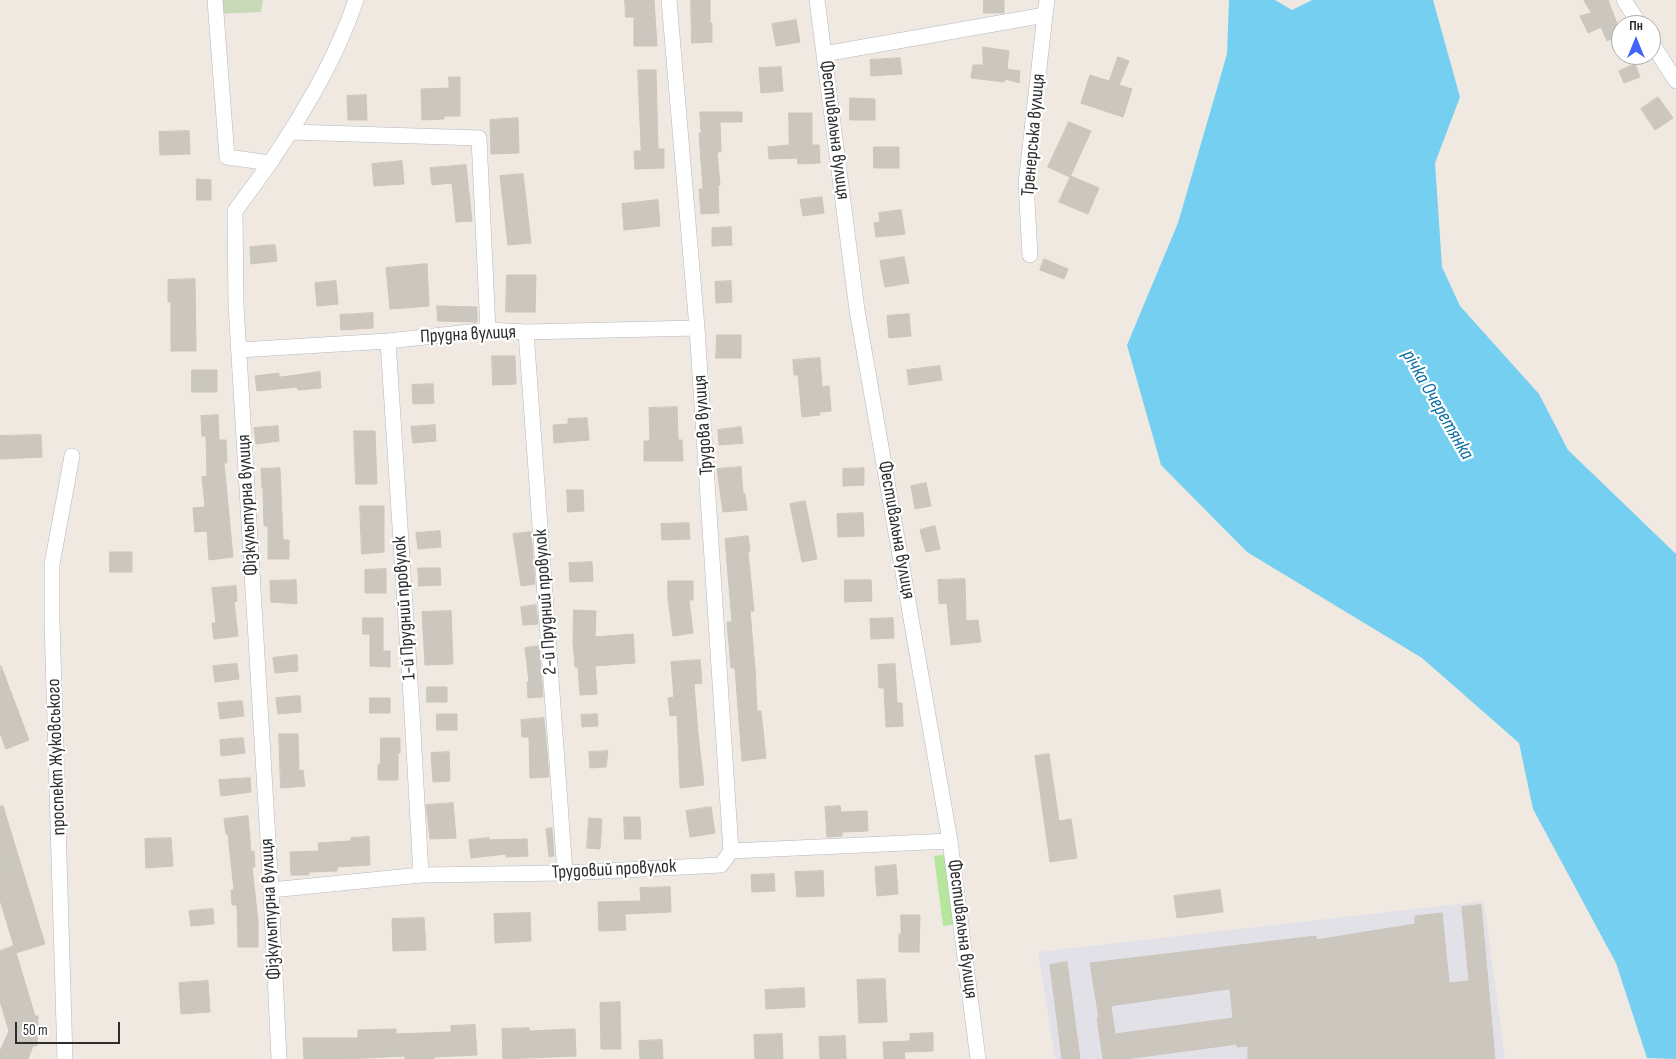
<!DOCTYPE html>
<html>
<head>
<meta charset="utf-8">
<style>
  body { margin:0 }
  #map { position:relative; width:1676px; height:1059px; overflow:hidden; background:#efe9e1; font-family:"Sofia Sans Condensed",sans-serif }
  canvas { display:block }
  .north { position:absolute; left:1611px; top:15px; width:50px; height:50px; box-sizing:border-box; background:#fff; border:1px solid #ababab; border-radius:50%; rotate:0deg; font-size:14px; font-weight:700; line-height:20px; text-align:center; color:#2e2e2e }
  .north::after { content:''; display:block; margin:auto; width:18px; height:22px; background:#4264fb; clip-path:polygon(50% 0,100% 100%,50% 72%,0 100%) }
  .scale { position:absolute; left:15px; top:1022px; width:105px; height:22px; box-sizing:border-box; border:2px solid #2e2e2e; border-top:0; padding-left:6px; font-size:15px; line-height:18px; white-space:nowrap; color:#2e2e2e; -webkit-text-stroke:4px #fff; paint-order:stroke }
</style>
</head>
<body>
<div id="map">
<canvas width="1676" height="1059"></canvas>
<div class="north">Пн</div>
<div class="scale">50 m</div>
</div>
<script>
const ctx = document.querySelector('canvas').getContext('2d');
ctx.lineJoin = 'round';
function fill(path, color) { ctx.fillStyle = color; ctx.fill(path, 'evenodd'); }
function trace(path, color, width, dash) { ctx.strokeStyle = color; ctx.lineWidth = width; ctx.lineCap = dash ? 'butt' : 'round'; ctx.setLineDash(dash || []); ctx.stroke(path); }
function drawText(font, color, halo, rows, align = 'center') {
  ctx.font = font + ' "Sofia Sans Condensed",sans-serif'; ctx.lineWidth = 4.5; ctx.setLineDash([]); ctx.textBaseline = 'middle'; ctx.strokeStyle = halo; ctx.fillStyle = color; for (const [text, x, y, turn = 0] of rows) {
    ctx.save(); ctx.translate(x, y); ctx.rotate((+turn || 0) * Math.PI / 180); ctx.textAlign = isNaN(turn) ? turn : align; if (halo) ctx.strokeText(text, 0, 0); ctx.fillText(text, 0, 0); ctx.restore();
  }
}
const industrial = new Path2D(`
  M 1484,901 L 1505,1059 L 1055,1059 L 1038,952 Z`);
const green = new Path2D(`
  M 949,854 L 958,924 L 943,926 L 934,856 Z`);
const cemetery = new Path2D(`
  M 215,0 L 263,0 L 261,12 L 216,14 Z`);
const water = new Path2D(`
  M 1229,0 L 1275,0 L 1292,10 L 1312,0 L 1433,0 L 1460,97 L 1435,163 L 1442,267 L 1460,306 L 1539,394 L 1568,450 L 1676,554 L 1676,1059 L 1647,1058 L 1616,963 L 1533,809 L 1519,743 L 1422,658 L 1247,552 L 1161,465 L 1127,345 L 1178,223 L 1227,54 Z`);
const building = new Path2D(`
  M 625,0 L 654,0 L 657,46 L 634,46 L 634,17 L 626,17 Z
  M 691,0 L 710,0 L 710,23 L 712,23 L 712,42 L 692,43 Z
  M 984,0 L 1004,0 L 1004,13 L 984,13 Z
  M 1584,0 L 1608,0 L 1621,34 L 1607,41 L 1601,27 L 1588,33 L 1580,16 L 1591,13 Z
  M 796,20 L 800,42 L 776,46 L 772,24 Z
  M 983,47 L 1009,51 L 1007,69 L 1020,71 L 1019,83 L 1006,79 L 1004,82 L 971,78 L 973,65 L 983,65 Z
  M 1118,57 L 1129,61 L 1119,85 L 1132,89 L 1123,117 L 1081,103 L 1090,75 L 1109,81 Z
  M 900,58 L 902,74 L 871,76 L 870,60 Z
  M 1635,64 L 1640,77 L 1624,83 L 1619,71 Z
  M 781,67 L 783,91 L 761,93 L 759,68 Z
  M 638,70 L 656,70 L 658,149 L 664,149 L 664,168 L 635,169 L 634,151 L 641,151 Z
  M 449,77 L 460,77 L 460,116 L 444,116 L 444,119 L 422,120 L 421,89 L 449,88 Z
  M 366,95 L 367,120 L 348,120 L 347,96 Z
  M 1658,97 L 1673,118 L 1655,130 L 1641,109 Z
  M 850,98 L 875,99 L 875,120 L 850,120 Z
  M 700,112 L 742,112 L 742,122 L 720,122 L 721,152 L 717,152 L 720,185 L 718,185 L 719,213 L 701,214 L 699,189 L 703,189 L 699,133 L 701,133 Z
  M 789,113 L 812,113 L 812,145 L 819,145 L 820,163 L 798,164 L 797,158 L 769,159 L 768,147 L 789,145 Z
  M 518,118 L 519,153 L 491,154 L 490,120 Z
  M 1069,122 L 1091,131 L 1070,177 L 1048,167 Z
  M 189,131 L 190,154 L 160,155 L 159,132 Z
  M 874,147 L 899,147 L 899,168 L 874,168 Z
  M 402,161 L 404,184 L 374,186 L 372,164 Z
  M 466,165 L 472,221 L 456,222 L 452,183 L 432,185 L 430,168 Z
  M 523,174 L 531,243 L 508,245 L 500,176 Z
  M 1071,176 L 1099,188 L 1088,214 L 1059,202 Z
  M 197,179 L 211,180 L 211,200 L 197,200 Z
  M 822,197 L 824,213 L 803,216 L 800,200 Z
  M 658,200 L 660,226 L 624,230 L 622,204 Z
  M 901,210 L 905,234 L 876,237 L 874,223 L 880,222 L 879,213 Z
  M 731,227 L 732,245 L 712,246 L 712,228 Z
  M 275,245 L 277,261 L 251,264 L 250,247 Z
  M 904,257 L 909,283 L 885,287 L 880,261 Z
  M 1044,259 L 1068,269 L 1064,279 L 1040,270 Z
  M 427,264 L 429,306 L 390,309 L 386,268 Z
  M 507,275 L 536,275 L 535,312 L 506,312 Z
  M 195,279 L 196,351 L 171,351 L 171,302 L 168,302 L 168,280 Z
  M 336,281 L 338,304 L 317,306 L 315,283 Z
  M 731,281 L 732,302 L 716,303 L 715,282 Z
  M 437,306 L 477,307 L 477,322 L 438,321 Z
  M 373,313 L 373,328 L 341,330 L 340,315 Z
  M 909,314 L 911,336 L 889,338 L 887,316 Z
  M 717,335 L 741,335 L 741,358 L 716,358 Z
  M 492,356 L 515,356 L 516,384 L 493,385 Z
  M 820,358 L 822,387 L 829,386 L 831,411 L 819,412 L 820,415 L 802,417 L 798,375 L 794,375 L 793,360 Z
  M 940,366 L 942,380 L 909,385 L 907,370 Z
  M 192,370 L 217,370 L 217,392 L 192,392 Z
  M 320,372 L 321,388 L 298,390 L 297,387 L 257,391 L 255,376 L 279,373 L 279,377 Z
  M 433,384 L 434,403 L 413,404 L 412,385 Z
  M 677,407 L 678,440 L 682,440 L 683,461 L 644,461 L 644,441 L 650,441 L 649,408 Z
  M 218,415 L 219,440 L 226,440 L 227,463 L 224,463 L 233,557 L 209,560 L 207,531 L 195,532 L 193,508 L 205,507 L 202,477 L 207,476 L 206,436 L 202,436 L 201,416 Z
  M 587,418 L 589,440 L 554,443 L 553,425 L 568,424 L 568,419 Z
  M 435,425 L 436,441 L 413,443 L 411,427 Z
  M 278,426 L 279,441 L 256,444 L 254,428 Z
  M 741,427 L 743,443 L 719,445 L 718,430 Z
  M 354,431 L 375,431 L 377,484 L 356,484 Z
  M 41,435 L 42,457 L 0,459 L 0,436 Z
  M 741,467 L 743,494 L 745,494 L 747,510 L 723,512 L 717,469 Z
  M 280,468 L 283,540 L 289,540 L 289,559 L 268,559 L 268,526 L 264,526 L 263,488 L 262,488 L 261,469 Z
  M 864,468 L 864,485 L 843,486 L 843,469 Z
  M 926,483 L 931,506 L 915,509 L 911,486 Z
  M 567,490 L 583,490 L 584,511 L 568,512 Z
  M 805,501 L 817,559 L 802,562 L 790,504 Z
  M 360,506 L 384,506 L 384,552 L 362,554 Z
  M 863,513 L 864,536 L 838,537 L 837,514 Z
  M 689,523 L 690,539 L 662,540 L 661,524 Z
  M 935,526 L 940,549 L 926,552 L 920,530 Z
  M 440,531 L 441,547 L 418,549 L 416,533 Z
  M 531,532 L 535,584 L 521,586 L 513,534 Z
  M 748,536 L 750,551 L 748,552 L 754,611 L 750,611 L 755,668 L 757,711 L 761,711 L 766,758 L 742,761 L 735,668 L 731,668 L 727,622 L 732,622 L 725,539 Z
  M 110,552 L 132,552 L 132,572 L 110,572 Z
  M 592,562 L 593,581 L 570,582 L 569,563 Z
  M 418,568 L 440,568 L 441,585 L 419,586 Z
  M 386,569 L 386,593 L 365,593 L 365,570 Z
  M 965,579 L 966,621 L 978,620 L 981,642 L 951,645 L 947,603 L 939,604 L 938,580 Z
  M 296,580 L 297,604 L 271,602 L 270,581 Z
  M 845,580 L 871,580 L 872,601 L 845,602 Z
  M 668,581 L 693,581 L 693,600 L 689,600 L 693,633 L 673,636 L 668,599 Z
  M 236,586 L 237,601 L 234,602 L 238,636 L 214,639 L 212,623 L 216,623 L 212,588 Z
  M 536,605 L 538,624 L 523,625 L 521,607 Z
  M 574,610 L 596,611 L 595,637 L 633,634 L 635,663 L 595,666 L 597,694 L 580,695 L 578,667 L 575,667 L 573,642 Z
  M 451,611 L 453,664 L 425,665 L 422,612 Z
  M 363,618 L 383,618 L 383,651 L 390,651 L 390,667 L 370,666 L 370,634 L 363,634 Z
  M 893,618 L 894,638 L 871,639 L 870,619 Z
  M 539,646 L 543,697 L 528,698 L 527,682 L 529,682 L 525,648 Z
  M 297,655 L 298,671 L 275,673 L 273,658 Z
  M 700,660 L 702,683 L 694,684 L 698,734 L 704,785 L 680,788 L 677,715 L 670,716 L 668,698 L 674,697 L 671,662 Z
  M 237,664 L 239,679 L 215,682 L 213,666 Z
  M 895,664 L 897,703 L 902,703 L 903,726 L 886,727 L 884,688 L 879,688 L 878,665 Z
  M 1,666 L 29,740 L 6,749 L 0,733 Z
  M 427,687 L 447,687 L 447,702 L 427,702 Z
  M 300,696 L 301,712 L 278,714 L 276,698 Z
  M 370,698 L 390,698 L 390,713 L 370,713 Z
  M 242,701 L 244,716 L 220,719 L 218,703 Z
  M 437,714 L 457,714 L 457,730 L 437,730 Z
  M 597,714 L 598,726 L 582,727 L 581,715 Z
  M 544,718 L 549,777 L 530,778 L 529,737 L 522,737 L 521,720 Z
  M 279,734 L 298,734 L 299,771 L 303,770 L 305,786 L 281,788 Z
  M 243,738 L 245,753 L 221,756 L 220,740 Z
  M 381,738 L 400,738 L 400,753 L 398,753 L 398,780 L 378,780 L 378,764 L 380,764 Z
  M 608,751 L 606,767 L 590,768 L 589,752 Z
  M 449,752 L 450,781 L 433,782 L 431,753 Z
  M 1049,754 L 1059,821 L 1071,819 L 1077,858 L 1050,862 L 1035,756 Z
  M 250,778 L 251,792 L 221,796 L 219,780 Z
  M 453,803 L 456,838 L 430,839 L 426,805 Z
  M 0,806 L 3,806 L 45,944 L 16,953 L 0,900 Z
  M 840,806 L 841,812 L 867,811 L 868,831 L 842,832 L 842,836 L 827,837 L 825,807 Z
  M 711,807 L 715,833 L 690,837 L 686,811 Z
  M 248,816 L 251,852 L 254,851 L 255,867 L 252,867 L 258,921 L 258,947 L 238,947 L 237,905 L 232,905 L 231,890 L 234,890 L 228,834 L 226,834 L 224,819 Z
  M 624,817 L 640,817 L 641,839 L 625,839 Z
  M 589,818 L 602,819 L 600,849 L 587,848 Z
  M 552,828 L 554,856 L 549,857 L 546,829 Z
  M 369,837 L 370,865 L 337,867 L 337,871 L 309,872 L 309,875 L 291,875 L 290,852 L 319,851 L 318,843 L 351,841 L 351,838 Z
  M 171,838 L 173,866 L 146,868 L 145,839 Z
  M 489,838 L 489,840 L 527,839 L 528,856 L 506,857 L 506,854 L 471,858 L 469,840 Z
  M 896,865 L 898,894 L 877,896 L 875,867 Z
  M 823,871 L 824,896 L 797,897 L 795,872 Z
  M 774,874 L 775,891 L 752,892 L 751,875 Z
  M 670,887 L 671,912 L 625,914 L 626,930 L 599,931 L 598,902 L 641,901 L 640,888 Z
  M 1220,890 L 1223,912 L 1177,918 L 1174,896 Z
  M 1481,905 L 1495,1059 L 1248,1059 L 1248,1046 L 1237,1047 L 1237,1044 L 1126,1059 L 1103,1059 L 1097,1018 L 1099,1018 L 1090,963 L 1316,936 L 1316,940 L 1415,924 L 1415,916 L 1442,913 L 1449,983 L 1469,981 L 1462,907 ZM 1230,989 L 1233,1018 L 1115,1034 L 1111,1006 Z
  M 213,909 L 214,924 L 191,926 L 189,911 Z
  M 530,913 L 531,941 L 495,943 L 494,914 Z
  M 901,915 L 920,915 L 919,952 L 899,952 L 899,934 L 901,934 Z
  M 424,918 L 426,950 L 393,951 L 392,919 Z
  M 14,946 L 35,1016 L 38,1016 L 37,1046 L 33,1046 L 28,1059 L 0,1059 L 0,1051 L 9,1031 L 0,1001 L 0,951 Z
  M 1067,962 L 1080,1059 L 1062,1059 L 1050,965 Z
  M 885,979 L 887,1022 L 859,1023 L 857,980 Z
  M 208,981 L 210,1012 L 181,1014 L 179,983 Z
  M 804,988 L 805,1007 L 766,1009 L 765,990 Z
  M 620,1002 L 621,1049 L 601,1049 L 600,1003 Z
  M 475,1025 L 477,1055 L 434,1057 L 434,1059 L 405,1059 L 405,1056 L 347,1059 L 304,1059 L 303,1038 L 358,1038 L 358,1030 L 396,1029 L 396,1034 L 451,1032 L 451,1026 Z
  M 529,1028 L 529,1031 L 575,1029 L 576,1056 L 503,1059 L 502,1029 Z
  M 933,1033 L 933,1051 L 904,1052 L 905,1059 L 884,1059 L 883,1042 L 910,1041 L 910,1034 Z
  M 782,1034 L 783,1059 L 755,1059 L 754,1035 Z
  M 845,1036 L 846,1059 L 820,1059 L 819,1037 Z
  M 662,1040 L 663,1059 L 640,1059 L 639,1041 Z`);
const street = new Path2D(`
  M 215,0 L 227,157 L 270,163 L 235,211 L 236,305 L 271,890 L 279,1059
  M 669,0 L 697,328 L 731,851
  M 817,0 L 857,310 L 950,841 L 978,1059
  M 1624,0 L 1640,25
  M 1651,42 L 1676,81
  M 824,54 L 1045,15 L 1047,0
  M 291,132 L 479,138 L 488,330
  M 270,163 C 304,112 336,59 356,0
  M 1030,255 L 1026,183 L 1045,15
  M 526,332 L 565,873
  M 388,341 L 412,713 L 421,875
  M 239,350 L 388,341 L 488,330 L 526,332 L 697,328
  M 271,890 L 421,875 L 565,873 L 721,865 L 731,851 L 950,841
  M 65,1059 L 52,622 L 52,564 L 72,456`);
const streetNames = [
  ["Фестивальна вулиця",834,130,83],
  ["Тренерська вулиця",1034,135,-85],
  ["Прудна вулиця",468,335,-3],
  ["Трудова вулиця",704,425,-94],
  ["Фізкультурна вулиця",248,505,-93],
  ["Фестивальна вулиця",896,530,80],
  ["2-й Прудний провулок",546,602,-94],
  ["1-й Прудний провулок",405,608,-94],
  ["проспект Жуковського",57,757,-92],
  ["Трудовий провулок",614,870,-3],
  ["Фізкультурна вулиця",271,909,-93],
  ["Фестивальна вулиця",962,929,83]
];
const waterNames = [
  ["річка Очеретянка",1437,405,60]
];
fill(industrial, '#e3e1e8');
fill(green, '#b6e59e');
fill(cemetery, '#c8d9b8');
fill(water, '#75cff0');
fill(building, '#cbc7bf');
trace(building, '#cbc5ba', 1);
trace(street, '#b4b7c1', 16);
trace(street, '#fff', 15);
drawText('19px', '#2e2e2e', '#fff', streetNames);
drawText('italic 20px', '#0d6fa3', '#fff', waterNames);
</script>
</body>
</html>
